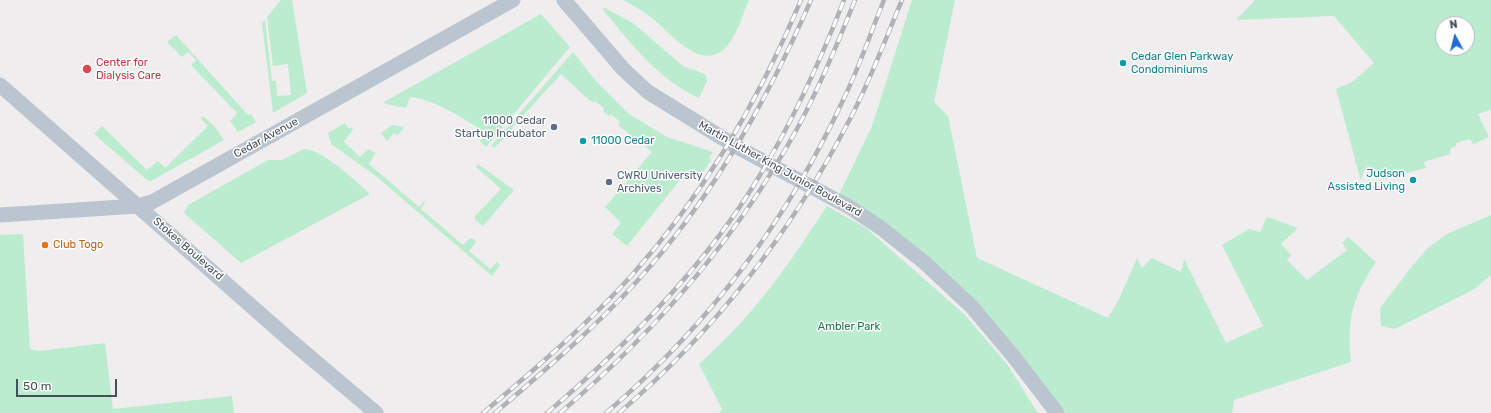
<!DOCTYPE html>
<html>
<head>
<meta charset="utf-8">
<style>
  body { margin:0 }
  #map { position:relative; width:1491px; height:413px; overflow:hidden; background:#efeded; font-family:Rubik,sans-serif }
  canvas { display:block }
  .north { position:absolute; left:1435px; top:16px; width:40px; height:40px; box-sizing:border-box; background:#fff; border:1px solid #b5b9bd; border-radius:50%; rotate:353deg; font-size:11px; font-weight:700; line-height:16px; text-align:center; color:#465059 }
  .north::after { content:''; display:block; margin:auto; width:14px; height:18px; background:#1f6cd7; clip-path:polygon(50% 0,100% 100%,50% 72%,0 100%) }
  .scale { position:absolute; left:16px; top:379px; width:101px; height:18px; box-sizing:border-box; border:2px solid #465059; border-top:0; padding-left:5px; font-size:12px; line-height:14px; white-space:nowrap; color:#465059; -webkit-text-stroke:3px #fff; paint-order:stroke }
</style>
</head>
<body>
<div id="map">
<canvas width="1491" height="413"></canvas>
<div class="north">N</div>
<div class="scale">50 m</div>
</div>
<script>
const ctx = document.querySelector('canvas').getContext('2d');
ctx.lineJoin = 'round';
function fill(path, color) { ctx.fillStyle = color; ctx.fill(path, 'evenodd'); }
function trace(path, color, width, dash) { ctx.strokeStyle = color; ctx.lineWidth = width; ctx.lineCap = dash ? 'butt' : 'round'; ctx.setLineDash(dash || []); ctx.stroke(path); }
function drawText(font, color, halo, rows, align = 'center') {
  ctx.font = font + ' Rubik,sans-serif'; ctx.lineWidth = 3; ctx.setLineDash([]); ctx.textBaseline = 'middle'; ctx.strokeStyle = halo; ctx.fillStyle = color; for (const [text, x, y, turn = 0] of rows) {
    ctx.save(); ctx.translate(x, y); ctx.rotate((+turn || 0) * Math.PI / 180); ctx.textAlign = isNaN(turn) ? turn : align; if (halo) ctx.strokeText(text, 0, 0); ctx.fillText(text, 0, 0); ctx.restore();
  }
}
const green = new Path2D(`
  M 281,0 L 292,0 L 307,93 L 273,113 L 262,23 L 265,20 L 272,81 L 276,81 L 277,96 L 291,95 L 288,64 L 273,66 L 267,17 Z
  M 623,0 L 749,0 C 743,13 739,30 730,42 C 705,78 672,34 652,18 C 643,11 633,5 623,0 Z
  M 912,0 L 955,0 L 934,102 L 948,116 L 977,258 L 1108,318 L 1119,299 L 1137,258 L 1142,268 L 1152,258 L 1181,272 L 1184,259 L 1226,343 L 1263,326 L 1222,245 L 1249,229 L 1260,232 L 1267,217 L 1298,228 L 1281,244 L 1291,255 L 1287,260 L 1307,280 L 1347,250 L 1342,243 L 1348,237 L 1376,262 C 1352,298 1347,319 1351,362 L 1234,400 L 1232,413 L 1057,413 L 972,307 L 837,199 L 872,126 Z
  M 1255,0 L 1491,0 L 1491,110 L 1478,114 L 1489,137 L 1473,144 L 1470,139 L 1456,143 L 1456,146 L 1451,148 L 1450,154 L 1424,162 L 1426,168 L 1383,179 L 1379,170 L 1364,170 L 1361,181 L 1336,89 L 1352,82 L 1374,63 L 1334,16 L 1236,20 ZM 1443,24 L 1467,24 L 1467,48 L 1443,48 Z
  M 603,7 L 633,23 L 683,66 L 705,74 L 707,81 L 699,98 C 658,79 632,45 604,11 Z
  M 541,14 L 570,47 L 486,147 L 480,141 L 486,133 C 466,120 434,99 410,97 L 406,108 L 386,104 L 384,102 Z
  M 176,35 L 248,115 L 251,114 L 256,122 L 238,132 L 230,121 L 237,113 L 191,65 L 196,60 L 188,52 L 182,57 L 167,42 Z
  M 573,52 L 596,81 L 629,114 L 667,137 L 713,152 L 709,157 L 711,160 L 700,177 L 688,170 L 627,246 L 612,234 L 621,223 L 605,207 L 652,152 L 618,125 L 620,122 L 611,114 L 609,116 L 603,111 L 604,108 L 595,101 L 593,103 L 588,99 L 561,74 L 512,128 L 513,130 L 494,148 L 491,146 Z
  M 203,116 L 215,127 L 224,140 L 151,181 L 147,180 L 94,134 L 102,126 L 147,170 L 158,161 L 165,168 L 208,126 L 201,119 Z
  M 345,123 L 349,129 L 352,127 L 353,129 L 344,142 L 360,157 L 368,149 L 375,153 L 369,164 L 419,207 L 427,198 L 421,209 L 463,245 L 470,238 L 474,239 L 476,242 L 469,251 L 490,269 L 497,262 L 500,265 L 492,276 L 376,176 L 331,144 L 328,133 Z
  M 392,125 L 404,127 L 397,136 L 394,133 L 387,141 L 381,133 Z
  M 304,149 C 321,148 357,182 370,194 L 241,263 L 184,213 L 188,205 L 268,160 L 282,160 Z
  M 478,164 L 514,190 L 483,226 L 475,220 L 475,216 L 501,189 L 476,167 Z
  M 827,206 L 866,228 L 964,314 L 1007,364 L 1038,413 L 719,413 L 722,409 L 699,364 C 710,353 722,343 732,332 C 769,294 798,250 827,206 Z
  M 1491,215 L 1491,275 L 1473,290 L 1395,329 L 1381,326 L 1380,308 L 1413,265 L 1428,248 L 1447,234 Z
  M 23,234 L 30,349 L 39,351 L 105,343 L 113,409 L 232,396 L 234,413 L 0,413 L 0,235 Z`);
const secondary = new Path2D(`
  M 564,0 L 624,70 L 648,92 L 737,147 L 851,208 L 881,228 L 925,263 L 972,307 L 1014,357 L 1057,413
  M 0,85 L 291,341 L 376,413
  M 0,215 L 138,206 L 152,202 L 513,0`);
const rail = new Path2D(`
  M 483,413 C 535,369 587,325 632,275 C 704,194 759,100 801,0
  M 495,413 C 545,370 595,328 639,279 C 713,197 767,101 811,0
  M 547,413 C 626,346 703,269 757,180 C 792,123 820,62 844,0
  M 560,413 C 655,332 738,237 798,127 C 820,86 838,43 855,0
  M 606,413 C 709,325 789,218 845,96 C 860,65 871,32 884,0
  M 619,413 C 715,331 792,231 850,119 C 870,81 885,40 902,0`);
const markers = [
  [1123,63,4,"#0f9aa8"],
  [87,69,5,"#e0444e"],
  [554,127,4,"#5c6f8a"],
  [583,141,4,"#0f9aa8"],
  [1413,180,4,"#0f9aa8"],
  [609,182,4,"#5c6f8a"],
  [45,245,4,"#e8710a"]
];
const cultureNames = [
  ["Cedar Glen Parkway",1131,57],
  ["Condominiums",1131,70],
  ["11000 Cedar",591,141],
  ["Judson",1405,174,"right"],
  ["Assisted Living",1405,187,"right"]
];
const healthNames = [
  ["Center for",96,63],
  ["Dialysis Care",96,76]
];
const serviceNames = [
  ["11000 Cedar",546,121],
  ["Startup Incubator",546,134],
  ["CWRU University",617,176,"left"],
  ["Archives",617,189,"left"]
];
const streetNames = [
  ["Cedar Avenue",266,138,-29],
  ["Martin Luther King Junior Boulevard",780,169,29],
  ["Stokes Boulevard",188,249,41]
];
const foodNames = [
  ["Club Togo",53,245]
];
const parkNames = [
  ["Ambler Park",849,327]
];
fill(green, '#bceccf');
trace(secondary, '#bbc5d0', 15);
trace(rail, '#afb2b7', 4.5);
trace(rail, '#fff', 3, [9]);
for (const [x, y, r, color] of markers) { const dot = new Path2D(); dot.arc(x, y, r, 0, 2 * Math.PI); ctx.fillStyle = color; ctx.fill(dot); trace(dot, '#fff', 1.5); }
drawText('11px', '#0d838f', '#fff', cultureNames, 'left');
drawText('11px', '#be3a42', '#fff', healthNames, 'left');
drawText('11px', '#4e5e75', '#fff', serviceNames, 'right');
drawText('11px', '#465059', '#fff', streetNames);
drawText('11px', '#c56008', '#fff', foodNames, 'left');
drawText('11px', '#1a774a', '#fff', parkNames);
</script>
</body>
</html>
